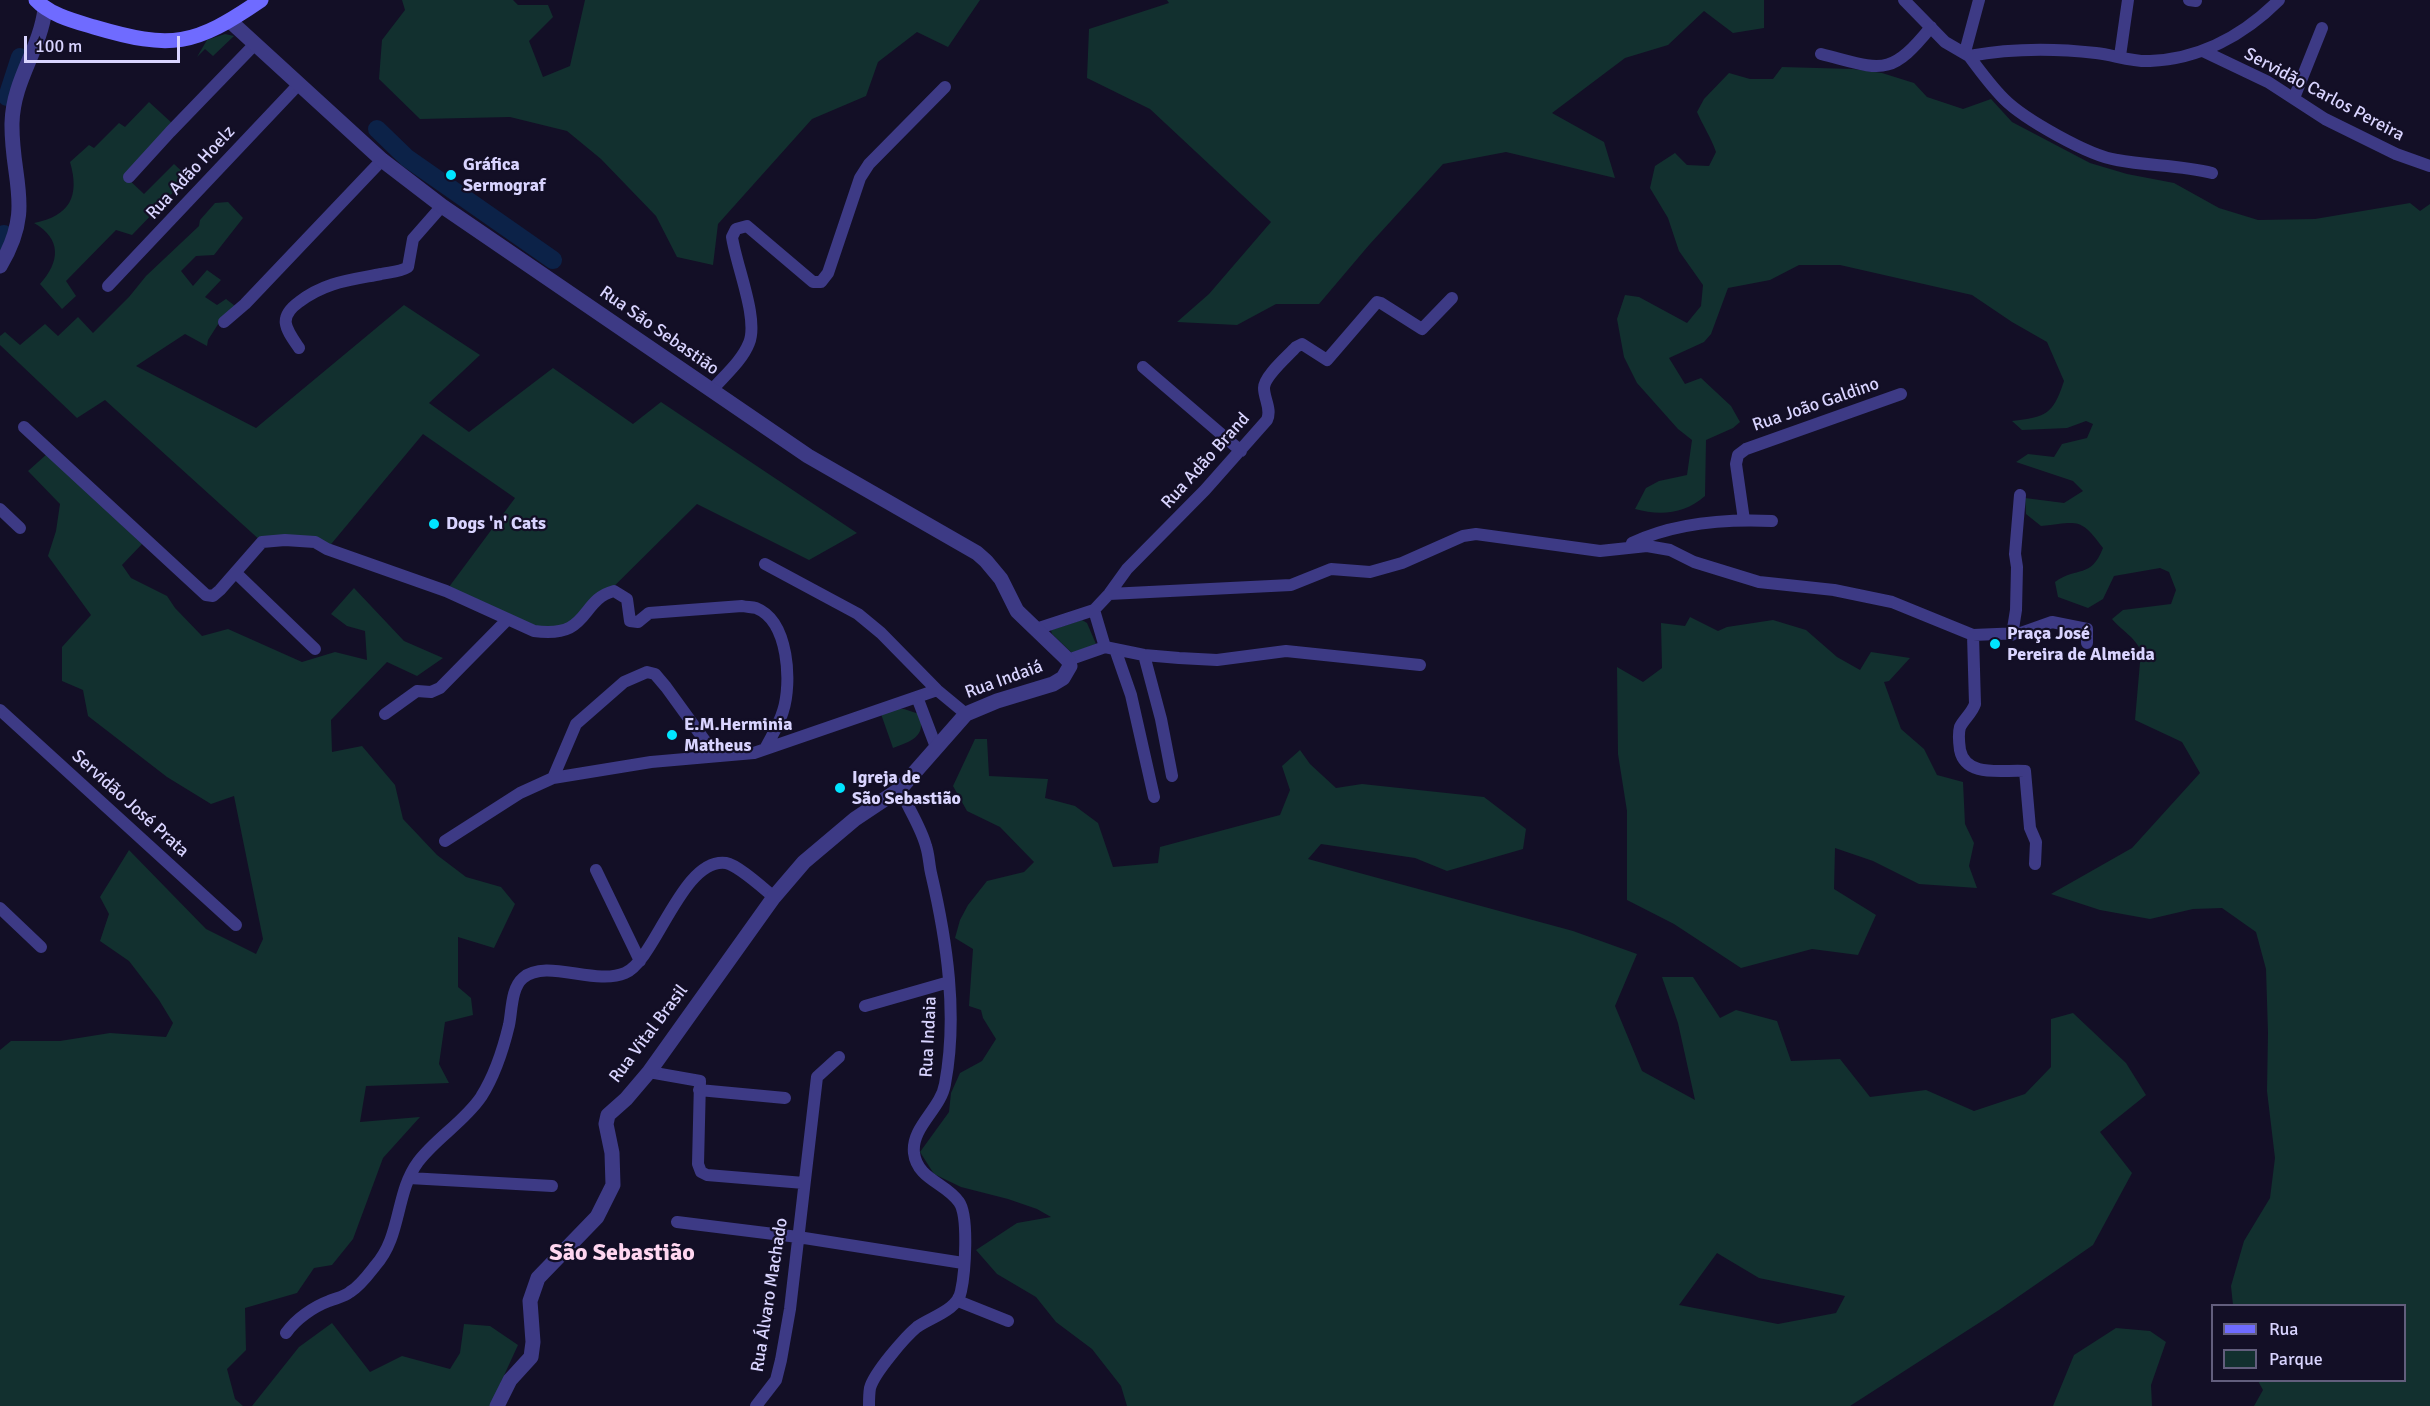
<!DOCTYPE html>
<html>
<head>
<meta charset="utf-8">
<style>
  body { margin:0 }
  #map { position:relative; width:2430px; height:1406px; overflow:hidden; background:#130f26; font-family:Signika,sans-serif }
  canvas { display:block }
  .legend { position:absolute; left:2211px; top:1304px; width:195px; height:78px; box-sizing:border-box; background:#130f26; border:2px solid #625e7d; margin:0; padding:8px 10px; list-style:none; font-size:18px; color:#d9d4ff }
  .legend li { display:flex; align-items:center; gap:12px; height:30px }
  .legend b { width:30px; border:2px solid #625e7d }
  .scale { position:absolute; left:24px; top:36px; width:156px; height:27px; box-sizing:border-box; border:3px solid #d9d4ff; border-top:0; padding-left:8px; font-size:18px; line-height:21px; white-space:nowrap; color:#d9d4ff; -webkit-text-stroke:4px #130f26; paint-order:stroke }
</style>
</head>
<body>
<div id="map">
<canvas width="2430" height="1406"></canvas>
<ul class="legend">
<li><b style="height:8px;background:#6f6bff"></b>Rua</li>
<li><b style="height:16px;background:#12302f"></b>Parque</li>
</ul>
<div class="scale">100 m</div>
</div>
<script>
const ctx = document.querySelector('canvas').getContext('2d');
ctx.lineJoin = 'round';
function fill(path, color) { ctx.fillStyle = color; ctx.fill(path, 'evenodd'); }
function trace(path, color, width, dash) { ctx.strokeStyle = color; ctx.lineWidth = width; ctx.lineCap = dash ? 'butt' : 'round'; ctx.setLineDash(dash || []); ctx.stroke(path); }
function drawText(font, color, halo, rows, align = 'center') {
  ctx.font = font + ' Signika,sans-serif'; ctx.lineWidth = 4.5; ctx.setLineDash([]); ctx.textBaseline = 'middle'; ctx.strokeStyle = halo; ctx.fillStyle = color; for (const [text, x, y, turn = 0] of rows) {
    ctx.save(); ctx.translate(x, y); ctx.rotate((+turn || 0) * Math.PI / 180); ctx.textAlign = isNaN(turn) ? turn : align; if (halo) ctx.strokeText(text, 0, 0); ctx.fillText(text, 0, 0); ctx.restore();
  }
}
const green = new Path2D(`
  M 402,0 L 513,0 L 518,5 L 548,5 L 553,17 L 529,41 L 543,77 L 570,66 L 585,0 L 980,0 L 948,47 L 917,32 L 878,62 L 866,96 L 812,119 L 718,224 L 713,265 L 677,257 L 656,216 L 601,159 L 567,131 L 510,117 L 420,119 L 379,79 L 382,40 L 405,10 Z
  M 1167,0 L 1764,0 L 1764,28 L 1733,33 L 1704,11 L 1668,45 L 1625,58 L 1552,113 L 1604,142 L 1615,178 L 1506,152 L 1443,164 L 1369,245 L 1319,304 L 1276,304 L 1237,325 L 1177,322 L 1209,294 L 1271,222 L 1150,109 L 1087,78 L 1089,29 L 1169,3 Z
  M 225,34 L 234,36 L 213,56 L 205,49 L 197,57 L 207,40 Z
  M 1782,67 L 1853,69 L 1882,73 L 1914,83 L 1927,97 L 1963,109 L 1991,99 L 2012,122 L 2090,163 L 2127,174 L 2174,183 L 2219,208 L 2258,220 L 2315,219 L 2410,203 L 2420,211 L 2430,204 L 2430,1406 L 2254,1406 L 2263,1390 L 2258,1381 L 2404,1380 L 2404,1306 L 2233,1305 L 2231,1286 L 2244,1241 L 2270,1198 L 2275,1158 L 2267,1091 L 2268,1033 L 2266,969 L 2256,932 L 2222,908 L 2193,909 L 2150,919 L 2100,910 L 2051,894 L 2132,848 L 2200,773 L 2182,742 L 2135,720 L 2141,651 C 2135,637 2121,630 2112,619 L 2123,610 L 2171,604 L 2176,590 L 2169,572 L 2160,568 L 2114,576 L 2103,599 L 2088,608 L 2058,597 L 2055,582 C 2077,566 2091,579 2103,548 C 2080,517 2079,522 2041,526 L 2026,514 L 2025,498 L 2064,503 L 2083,491 L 2073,481 L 2016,462 L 2028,454 L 2054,457 L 2062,444 L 2087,438 L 2093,424 L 2086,421 L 2067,428 L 2022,430 L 2012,421 C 2046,417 2053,415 2064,381 L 2047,342 L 2012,322 L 1972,295 L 1840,265 L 1799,265 L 1770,280 L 1728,288 L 1711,334 L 1704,342 L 1669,358 L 1685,384 L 1701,378 L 1731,406 L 1740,422 L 1733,428 L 1706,440 L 1705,496 C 1685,514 1660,516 1635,509 L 1646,488 L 1659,481 L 1687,475 L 1692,440 L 1678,429 L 1637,383 L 1624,357 L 1617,319 L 1625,295 L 1639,297 L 1687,323 L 1701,306 L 1703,285 L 1679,251 L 1668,218 L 1650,188 L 1655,166 L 1675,153 L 1687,165 L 1709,166 L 1716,152 C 1711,137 1703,126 1697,112 L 1704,99 L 1729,73 L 1750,79 L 1773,79 Z
  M 149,102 L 173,124 L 127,178 L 144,194 L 174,164 L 188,177 L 132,235 L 116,230 L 66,281 L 76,296 L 62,309 L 40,284 C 60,262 62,239 34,223 C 70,216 80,196 70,162 L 89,145 L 94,148 L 119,123 L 125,127 Z
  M 228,202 L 243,218 L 214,255 L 196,256 L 181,271 L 193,286 L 207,270 L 221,280 L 205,297 L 217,305 L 226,299 L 239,309 L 222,318 L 208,340 L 207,346 L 185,334 L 136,366 L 256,428 L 404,305 L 480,355 L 429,403 L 469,432 L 553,368 L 633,424 L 661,402 L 857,533 L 809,560 L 697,504 L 584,616 L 549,633 L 446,591 L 515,498 L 423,434 L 327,549 L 262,542 L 105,400 L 77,418 L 0,345 L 0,336 L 5,332 L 20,345 L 45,324 L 58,336 L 78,317 L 93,333 L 129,297 L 146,276 L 199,226 L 200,220 L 215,203 Z
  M 47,454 L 142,544 L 122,565 L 131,578 L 167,596 L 175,608 L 202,636 L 228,629 L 302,662 L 335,652 L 367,660 L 365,631 L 347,626 L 331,614 L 354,588 L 404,641 L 443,658 L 417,676 L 387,662 L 331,720 L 332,752 L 362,746 L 395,785 L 403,819 L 437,855 L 466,877 L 501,887 L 515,904 L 494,948 L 458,937 L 458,987 L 471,998 L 473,1015 L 445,1022 L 439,1064 L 449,1083 L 366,1086 L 360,1122 L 420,1117 L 383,1158 L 353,1239 L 332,1265 L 314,1268 L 297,1293 L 245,1308 L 246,1350 L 227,1369 L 235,1399 L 243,1406 L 0,1406 L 0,1050 L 11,1041 L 60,1041 L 110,1033 L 166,1037 L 173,1023 L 159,1000 L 129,961 L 100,941 L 109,914 L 100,897 L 129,850 L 206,929 L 256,954 L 263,939 L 234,796 L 211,804 L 167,777 L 88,716 L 83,690 L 62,681 L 62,647 L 91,615 L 48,556 L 56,531 L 60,504 L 28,471 Z
  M 1690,617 L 1718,631 L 1727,627 L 1773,620 L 1806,630 L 1837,657 L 1860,670 L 1871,652 L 1910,658 L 1889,681 L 1884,682 L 1901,729 L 1924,749 L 1937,775 L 1963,782 L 1965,824 L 1974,843 L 1969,866 L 1977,888 L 1919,884 L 1873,861 L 1835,848 L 1834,889 L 1876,915 L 1858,955 L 1812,949 L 1741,968 L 1674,924 L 1627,900 L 1627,811 L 1618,754 L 1617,667 L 1643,682 L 1662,668 L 1661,623 L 1685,626 Z
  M 1082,620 L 1087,623 L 1096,644 L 1073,653 L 1071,652 L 1052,634 L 1051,630 Z
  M 896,709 L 904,709 L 919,714 C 927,737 911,741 893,748 L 881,714 Z
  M 975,739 L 987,739 L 989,776 L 1048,779 L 1045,798 L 1075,806 L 1098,823 L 1113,867 L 1158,863 L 1160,847 L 1280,815 L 1290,790 L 1282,766 L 1300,750 L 1310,764 L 1336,788 L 1362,784 L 1484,797 L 1526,829 L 1523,849 L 1447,871 L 1415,858 L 1321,844 L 1308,859 L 1573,931 L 1637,954 L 1615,1006 L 1642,1071 L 1695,1100 L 1678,1023 L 1662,977 L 1693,977 L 1720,1018 L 1736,1010 L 1777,1021 L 1791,1061 L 1840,1059 L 1870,1097 L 1926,1090 L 1974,1111 L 2025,1094 L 2051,1067 L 2051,1019 L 2073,1013 L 2126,1063 L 2146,1095 L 2100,1132 L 2132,1173 L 2093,1245 L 1999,1310 L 1850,1406 L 1127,1406 L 1121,1386 L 1092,1349 L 1056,1322 L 1036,1297 L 997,1274 L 976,1250 L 1017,1223 L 1051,1217 L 1037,1209 L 1008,1199 L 961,1187 L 934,1174 L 920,1152 L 949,1112 L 951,1093 L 960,1073 L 982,1061 L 996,1039 L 983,1018 L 981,1010 L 969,1006 L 973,949 L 955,938 L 960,920 L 968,905 L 987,881 L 1024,872 L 1034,862 L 1000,827 L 967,811 L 953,786 ZM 1717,1253 L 1759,1278 L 1845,1296 L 1836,1313 L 1778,1324 L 1679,1305 Z
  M 332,1323 L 370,1372 L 402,1356 L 450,1369 L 460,1353 L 464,1324 L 490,1326 L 518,1345 L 490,1406 L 252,1406 L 299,1347 Z
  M 2116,1328 L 2150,1331 L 2166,1342 L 2151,1385 L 2152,1406 L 2053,1406 L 2074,1355 Z`);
const river = new Path2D(`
  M 7,97 L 20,57
  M 377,129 L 407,158 L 553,260
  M 0,245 L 4,234`);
const minor = new Path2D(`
  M 1904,0 L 1945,42 L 1969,56 C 2012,48 2053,48 2096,53 C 2114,55 2132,62 2150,61 C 2200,59 2244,35 2279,0
  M 2189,0 L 2196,1
  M 2203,51 L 2268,82 L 2325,119 L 2396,154 L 2430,166
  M 1965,52 L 1979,0
  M 1821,54 C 1881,69 1889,79 1931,27
  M 1969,56 C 1980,71 1991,86 2004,99 C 2024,119 2089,156 2117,160 C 2148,166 2181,165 2212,173
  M 2120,56 L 2128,0
  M 2294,98 L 2322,28
  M 129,177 L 170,132 L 255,44
  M 108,286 L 299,84
  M 224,322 L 245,304 L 382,160
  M 299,348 C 286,329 277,318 299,302 C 325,282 350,280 381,274 C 390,272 400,272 408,267 L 413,239 L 442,206
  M 1143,367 L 1241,451
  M 711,391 C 724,376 742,361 749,343 C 759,319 736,265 732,237 L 736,229 L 747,226 L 813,282 L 821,282 L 828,273 L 860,178 L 869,164 L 945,87
  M 24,427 L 206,595 L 213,596 L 220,590 L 262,542 L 285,540 L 315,542 L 327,549 L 446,591 L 534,631 C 591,639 579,600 614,591 L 627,599 L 630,621 L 638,622 L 649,613 L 742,606 C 746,607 752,607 756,608 C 789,621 792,683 783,711 C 779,725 771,737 765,749
  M 0,509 L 20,528
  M 1744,520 L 1736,464 L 1738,455 L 1746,449 L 1901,394
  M 1632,543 C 1674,523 1726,519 1772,521
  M 765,564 L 858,614 L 881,633 L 937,690 L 966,714
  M 236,573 L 315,649
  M 1109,594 L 1291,585 L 1331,569 L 1370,572 L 1402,563 L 1463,536 L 1476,534 L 1600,551 L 1647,546 L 1670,550 L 1694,562 L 1759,582 L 1834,590 L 1892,602 L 1973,635 L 2021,633 L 2052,622 L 2087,629 L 2087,643
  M 1094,610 L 1105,647
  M 1036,629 L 1094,610 L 1109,594 L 1127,569 L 1205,490 L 1267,420 C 1272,409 1264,399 1264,388 C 1264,376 1288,356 1296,347 L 1302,344 L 1327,360 L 1377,302 L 1381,303 L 1422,329 L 1452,298
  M 1973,635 L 1975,704 C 1972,713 1964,719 1960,727 C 1958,734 1959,743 1960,750 C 1966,779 2005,769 2025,771 L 2030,828 L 2036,842 L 2035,864
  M 2012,635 L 2016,610 L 2017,567 L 2015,554 L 2020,495
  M 1105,647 L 1144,655 L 1179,658 L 1217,660 L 1286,651 L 1420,665
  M 1115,649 L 1131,695 L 1154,797
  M 1144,655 L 1161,719 L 1172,776
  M 1068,660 L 1105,647
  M 917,697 L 936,747
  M 0,710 L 236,925
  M 385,714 L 417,691 L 431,692 L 440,688 L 507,620
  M 553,778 L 576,724 L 624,682 L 647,672 L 655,674 L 666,687 L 716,756
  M 445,841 L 520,793 L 553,778 L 651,762 L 754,753 L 937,690
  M 596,870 L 640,961
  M 0,908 L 41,947
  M 865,1006 L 949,982
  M 649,1072 L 700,1081 L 698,1164 L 701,1172 L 707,1175 L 804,1183
  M 699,1090 L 785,1098
  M 409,1178 L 552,1186
  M 677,1222 L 798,1237 L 963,1263
  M 958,1301 L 1008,1321
  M 286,1333 C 296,1319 313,1307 329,1301 C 336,1298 344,1297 350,1292 C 360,1286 368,1275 375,1266 C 402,1236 395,1193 418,1162 C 436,1138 464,1122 481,1097 C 495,1075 503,1050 509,1025 C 512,1011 511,988 523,978 C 546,958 595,986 625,973 C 656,960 682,857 726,863 C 738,865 764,889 774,897
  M 756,1406 L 776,1380 L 781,1360 L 790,1309 L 817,1077 L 839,1057
  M 869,1406 C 869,1400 869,1394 870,1388 C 874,1373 905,1337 917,1327 C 931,1317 958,1310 961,1291 C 965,1273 969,1216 959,1202 C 946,1183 917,1179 914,1153 C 911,1127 941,1109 945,1084 C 958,1015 947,941 931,873 C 929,864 929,855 926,846 C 921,827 908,808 900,789`);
const tertiary = new Path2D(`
  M 230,21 L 382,160 L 442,206 L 808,456 L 977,553 L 986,561 L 1001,579 L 1017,611 L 1068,660 L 1070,666 L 1063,678 L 1053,684 L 997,701 L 966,714 L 900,789 L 855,819 L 804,862 L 774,897 L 649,1072 L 626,1099 L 608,1115 L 606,1124 L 612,1153 L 613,1185 L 597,1217 L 538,1278 L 530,1301 L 533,1342 L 531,1357 L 510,1380 L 497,1406
  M 0,266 C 35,208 11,181 12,123 C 13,80 40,50 45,9`);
const secondary = new Path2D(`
  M 36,0 C 50,15 74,21 94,27 C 172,50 194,46 261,0`);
const markers = [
  [451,175,6,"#00e5ff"],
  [434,524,6,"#00e5ff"],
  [1995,644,6,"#00e5ff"],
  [672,735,6,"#00e5ff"],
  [840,788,6,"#00e5ff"]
];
const streetNames = [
  ["Servidão Carlos Pereira",2324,95,28],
  ["Rua Adão Hoelz",191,173,-47],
  ["Rua São Sebastião",659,331,35],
  ["Rua João Galdino",1816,405,-19],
  ["Rua Adão Brand",1206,461,-48],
  ["Rua Indaiá",1004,680,-20],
  ["Servidão José Prata",130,804,42],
  ["Rua Vital Brasil",649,1034,-53],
  ["Rua Indaia",929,1037,-87],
  ["Rua Álvaro Machado",770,1295,-81]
];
const poiNames = [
  ["Gráfica",463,165],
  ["Sermograf",463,186],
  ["Dogs 'n' Cats",446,524],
  ["Praça José",2007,634],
  ["Pereira de Almeida",2007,655],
  ["E.M.Herminia",684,725],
  ["Matheus",684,746],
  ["Igreja de",852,778],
  ["São Sebastião",852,799]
];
const districtNames = [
  ["São Sebastião",622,1254]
];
fill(green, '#12302f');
trace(river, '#0c2248', 18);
trace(minor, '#3d3a85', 12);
trace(tertiary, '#3d3a85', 15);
trace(secondary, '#6f6bff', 15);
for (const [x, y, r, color] of markers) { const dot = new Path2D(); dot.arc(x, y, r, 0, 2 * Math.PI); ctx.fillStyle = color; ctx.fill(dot); trace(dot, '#130f26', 2); }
drawText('18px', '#d9d4ff', '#130f26', streetNames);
drawText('bold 18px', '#d9d4ff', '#130f26', poiNames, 'left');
drawText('bold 24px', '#ffd6f0', '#130f26', districtNames);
</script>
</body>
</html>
